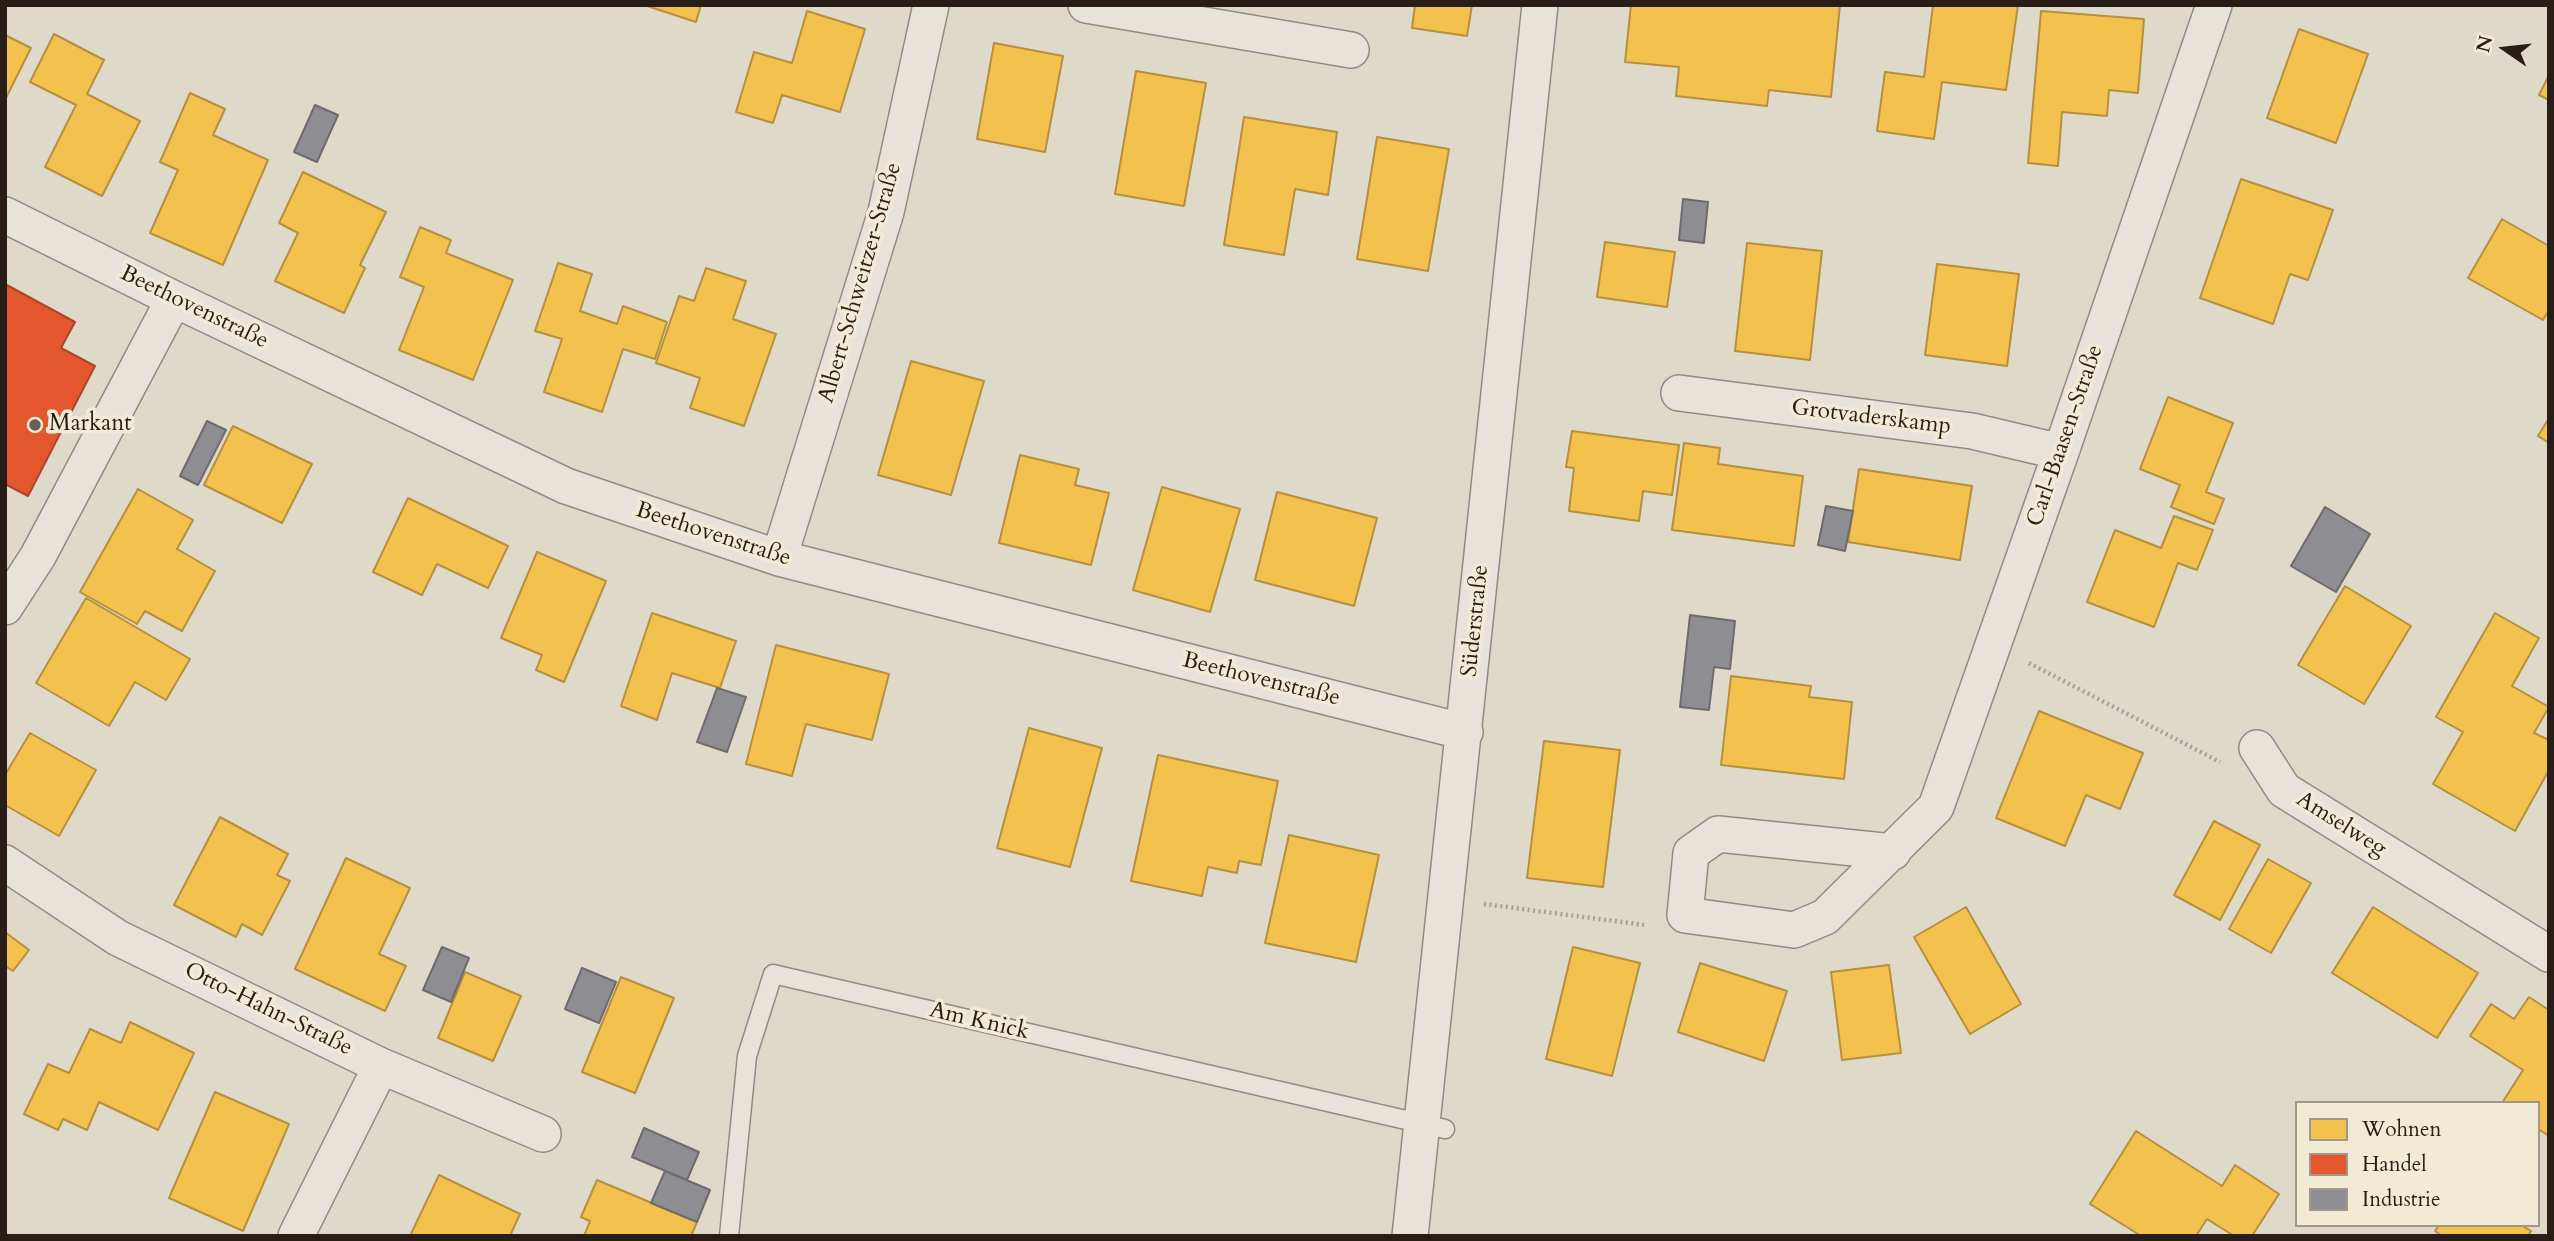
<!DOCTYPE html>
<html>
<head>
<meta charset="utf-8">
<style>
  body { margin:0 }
  #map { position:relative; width:2554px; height:1241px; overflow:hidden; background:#dfd9c9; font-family:Cardo,serif }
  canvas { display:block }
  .frame { position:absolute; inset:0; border:7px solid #291d17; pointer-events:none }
  .legend { position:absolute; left:2295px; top:1101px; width:245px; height:126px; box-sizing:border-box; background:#f1ead5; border:2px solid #a19889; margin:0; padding:9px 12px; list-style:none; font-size:21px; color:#291d17 }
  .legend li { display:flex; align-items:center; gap:14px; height:35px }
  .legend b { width:35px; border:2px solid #a19889 }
  .north { position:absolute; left:2470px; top:14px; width:70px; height:70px; -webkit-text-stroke:5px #f1ead5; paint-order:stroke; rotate:284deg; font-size:19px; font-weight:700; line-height:28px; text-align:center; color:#291d17 }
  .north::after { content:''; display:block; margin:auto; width:24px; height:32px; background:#291d17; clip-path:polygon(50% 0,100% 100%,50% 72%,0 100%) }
</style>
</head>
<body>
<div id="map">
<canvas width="2554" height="1241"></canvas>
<div class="frame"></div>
<ul class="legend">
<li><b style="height:19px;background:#f2c14e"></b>Wohnen</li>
<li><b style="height:19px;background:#e4572e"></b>Handel</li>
<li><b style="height:19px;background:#8d8d92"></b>Industrie</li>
</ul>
<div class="north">N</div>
</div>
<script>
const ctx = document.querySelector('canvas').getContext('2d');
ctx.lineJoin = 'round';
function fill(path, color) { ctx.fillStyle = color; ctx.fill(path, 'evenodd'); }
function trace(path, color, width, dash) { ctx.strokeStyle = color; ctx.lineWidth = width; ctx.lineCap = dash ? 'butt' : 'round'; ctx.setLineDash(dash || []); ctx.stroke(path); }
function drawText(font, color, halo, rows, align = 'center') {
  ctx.font = font + ' Cardo,serif'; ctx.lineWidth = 7; ctx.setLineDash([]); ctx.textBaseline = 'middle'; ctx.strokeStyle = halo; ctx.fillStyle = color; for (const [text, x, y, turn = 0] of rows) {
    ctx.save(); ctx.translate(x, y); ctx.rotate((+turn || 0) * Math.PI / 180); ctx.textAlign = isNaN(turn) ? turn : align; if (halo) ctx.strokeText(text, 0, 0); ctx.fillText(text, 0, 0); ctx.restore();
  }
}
const homes = new Path2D(`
  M 644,5 L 701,5 L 696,22 Z
  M 1415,5 L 1472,5 L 1467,36 L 1412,28 Z
  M 1631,5 L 1840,5 L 1831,97 L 1769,90 L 1767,106 L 1676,96 L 1679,67 L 1625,62 Z
  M 1933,5 L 2018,5 L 2006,90 L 1942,82 L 1934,139 L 1877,131 L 1885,72 L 1924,77 Z
  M 807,11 L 865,29 L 840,112 L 782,95 L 773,123 L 736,112 L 754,52 L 792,63 Z
  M 2041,11 L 2144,19 L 2138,93 L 2109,90 L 2107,116 L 2062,112 L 2058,166 L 2028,163 Z
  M 2299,29 L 2368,54 L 2336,143 L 2267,118 Z
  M 54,34 L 104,60 L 87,94 L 140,121 L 102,196 L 45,167 L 76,105 L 30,82 Z
  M 5,35 L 31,48 L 5,100 Z
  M 994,43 L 1063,56 L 1045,152 L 977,139 Z
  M 1136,71 L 1206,83 L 1184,206 L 1115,194 Z
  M 2549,75 L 2549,100 L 2539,95 Z
  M 190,93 L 225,109 L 213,135 L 268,160 L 223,265 L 150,233 L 178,170 L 160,162 Z
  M 1244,117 L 1337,132 L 1328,195 L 1295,189 L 1284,255 L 1224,245 Z
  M 1377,137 L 1449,149 L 1428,271 L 1357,259 Z
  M 303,172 L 386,212 L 360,265 L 365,268 L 344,313 L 275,281 L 298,233 L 279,223 Z
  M 2241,179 L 2333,210 L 2308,280 L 2290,274 L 2273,324 L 2200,298 Z
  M 2502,219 L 2549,246 L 2549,310 L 2543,320 L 2468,278 Z
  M 420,227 L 451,240 L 446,253 L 513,280 L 473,380 L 399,350 L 424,287 L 400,277 Z
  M 1605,242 L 1675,252 L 1667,307 L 1597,297 Z
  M 1747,243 L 1822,251 L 1810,360 L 1735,351 Z
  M 558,263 L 592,274 L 580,311 L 617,324 L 623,306 L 667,322 L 655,359 L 623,349 L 602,412 L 544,392 L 562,339 L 535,331 Z
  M 1937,264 L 2019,274 L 2007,366 L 1925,355 Z
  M 706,268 L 746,281 L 733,319 L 776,334 L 744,426 L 690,408 L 700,378 L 656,363 L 679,296 L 694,301 Z
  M 911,361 L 984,381 L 951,495 L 878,475 Z
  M 2168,397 L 2233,423 L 2206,492 L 2224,499 L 2214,524 L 2171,507 L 2180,485 L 2140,469 Z
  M 2549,418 L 2549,443 L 2538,436 Z
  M 233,426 L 312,464 L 282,523 L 204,485 Z
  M 1572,431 L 1679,445 L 1672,495 L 1643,491 L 1639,521 L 1569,511 L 1574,468 L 1566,467 Z
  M 1684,443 L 1720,448 L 1718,464 L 1803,476 L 1794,546 L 1672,530 Z
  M 1020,455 L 1079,469 L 1075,485 L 1109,493 L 1091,565 L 999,543 Z
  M 1859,469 L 1972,486 L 1960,560 L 1848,542 Z
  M 1162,487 L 1240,509 L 1210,612 L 1133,590 Z
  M 138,489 L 193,520 L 177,549 L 215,571 L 182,631 L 145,611 L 137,624 L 80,592 Z
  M 1277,492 L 1377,518 L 1354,606 L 1255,580 Z
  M 408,498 L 508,546 L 488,588 L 437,564 L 422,595 L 373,572 Z
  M 2174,516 L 2213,530 L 2197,570 L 2178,563 L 2154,627 L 2087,602 L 2115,530 L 2161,548 Z
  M 537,552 L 606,581 L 564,682 L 536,670 L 542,655 L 501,638 Z
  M 2345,586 L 2411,626 L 2364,704 L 2298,665 Z
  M 86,598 L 190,659 L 166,700 L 135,682 L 109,726 L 36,683 Z
  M 652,613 L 736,641 L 720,688 L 672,673 L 657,720 L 621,706 Z
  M 2495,613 L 2539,638 L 2512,686 L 2549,707 L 2534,733 L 2549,740 L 2549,770 L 2515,831 L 2433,784 L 2463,732 L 2436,717 Z
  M 776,645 L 889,674 L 872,740 L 806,724 L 792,776 L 746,764 Z
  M 1731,676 L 1811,686 L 1809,697 L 1852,702 L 1844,779 L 1721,765 Z
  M 2039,711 L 2143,753 L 2120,809 L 2086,795 L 2065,846 L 1996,818 Z
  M 1029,728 L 1102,748 L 1070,867 L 997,848 Z
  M 30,733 L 96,770 L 59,836 L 5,805 L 5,775 Z
  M 1544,741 L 1620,750 L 1603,887 L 1527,878 Z
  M 1158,755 L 1278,781 L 1261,865 L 1239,861 L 1237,873 L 1208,867 L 1202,896 L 1131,881 Z
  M 220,817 L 288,854 L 277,875 L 290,881 L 262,935 L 242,924 L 236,937 L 174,905 Z
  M 2214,821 L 2260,845 L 2220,920 L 2174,895 Z
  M 1289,835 L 1379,855 L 1356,962 L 1265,943 Z
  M 346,858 L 410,888 L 379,954 L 406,966 L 385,1011 L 295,969 Z
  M 2268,859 L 2311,883 L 2271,953 L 2229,929 Z
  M 1966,907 L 2021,1004 L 1970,1034 L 1914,937 Z
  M 2373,907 L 2478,973 L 2437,1038 L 2332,973 Z
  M 5,932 L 29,950 L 13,971 L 5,966 Z
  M 1573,947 L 1640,963 L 1612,1076 L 1546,1059 Z
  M 1700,963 L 1787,991 L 1764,1061 L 1678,1032 Z
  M 1889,965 L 1901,1053 L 1842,1060 L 1831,972 Z
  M 465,972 L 521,996 L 493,1061 L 438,1038 Z
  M 621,977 L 674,998 L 635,1093 L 582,1072 Z
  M 2529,997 L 2549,1010 L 2549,1136 L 2538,1129 L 2538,1103 L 2502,1103 L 2523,1070 L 2470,1036 L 2491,1004 L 2514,1019 Z
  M 130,1022 L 194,1053 L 158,1130 L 99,1102 L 87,1130 L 63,1119 L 58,1130 L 24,1114 L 48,1064 L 69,1073 L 90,1029 L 121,1043 Z
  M 215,1092 L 289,1124 L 243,1231 L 169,1198 Z
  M 2136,1131 L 2222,1186 L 2235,1165 L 2279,1194 L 2252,1236 L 2234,1236 L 2207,1219 L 2196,1236 L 2141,1236 L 2090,1204 Z
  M 439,1175 L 520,1214 L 510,1236 L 410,1236 Z
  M 597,1180 L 697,1222 L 691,1236 L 584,1236 L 590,1221 L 581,1217 Z
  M 2439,1225 L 2521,1225 L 2531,1231 L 2528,1236 L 2442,1236 L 2435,1231 Z`);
const shops = new Path2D(`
  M 5,284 L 75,322 L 61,348 L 95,366 L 28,496 L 5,484 Z`);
const industry = new Path2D(`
  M 315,105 L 338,115 L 317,162 L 294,152 Z
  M 1683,199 L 1708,202 L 1704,243 L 1679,240 Z
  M 207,421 L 226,430 L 198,485 L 180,476 Z
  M 1826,506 L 1853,511 L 1845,551 L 1818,545 Z
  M 2325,507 L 2370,534 L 2336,592 L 2291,566 Z
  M 1690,615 L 1735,621 L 1730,669 L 1714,667 L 1709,710 L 1680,707 Z
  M 717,688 L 746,697 L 727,752 L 697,742 Z
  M 442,947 L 469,958 L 451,1002 L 423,990 Z
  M 582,968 L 616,982 L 599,1023 L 565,1009 Z
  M 644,1128 L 699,1152 L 687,1180 L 632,1157 Z
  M 665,1171 L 710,1190 L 697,1222 L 651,1203 Z`);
const path = new Path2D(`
  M 2029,663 L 2220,762
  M 1484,904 L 1645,925`);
const service = new Path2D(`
  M 729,1236 L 747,1056 L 773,974 L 1445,1129`);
const minor = new Path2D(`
  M 1086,5 L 1351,50
  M 5,215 L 174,299 L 566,486 L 779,558 L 1465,732
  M 1679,393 L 1972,431 L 2061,452
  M 779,558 L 886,212 L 931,5
  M 5,607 L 38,556 L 174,299
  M 2257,748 L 2284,790 L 2549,954
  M 1893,852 L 1718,834 L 1691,853 L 1685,915 L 1794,930 L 1825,917 L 1936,807 L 2061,452 L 2214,5
  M 5,863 L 118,938 L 381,1066 L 543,1134
  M 296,1236 L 381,1066
  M 1410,1236 L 1540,5`);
const markers = [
  [35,425,7,"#695f55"]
];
const streetNames = [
  ["Albert-Schweitzer-Straße",861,283,-74],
  ["Beethovenstraße",194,308,26],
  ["Grotvaderskamp",1871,418,7],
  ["Carl-Baasen-Straße",2066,436,-71],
  ["Beethovenstraße",713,535,18],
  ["Süderstraße",1476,621,-84],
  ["Beethovenstraße",1261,680,14],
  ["Amselweg",2341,825,32],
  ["Otto-Hahn-Straße",268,1010,26],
  ["Am Knick",979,1022,13]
];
const poiNames = [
  ["Markant",49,425]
];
fill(homes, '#f2c14e');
trace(homes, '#b6903e', 2);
fill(shops, '#e4572e');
trace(shops, '#ac4627', 2);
fill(industry, '#8d8d92');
trace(industry, '#6f6b6d', 2);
trace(service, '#918c83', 21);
trace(minor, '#918c83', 38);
trace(path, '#a4a099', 4.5, [2, 3.5]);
trace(service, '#e7e3db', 18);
trace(minor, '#e7e3db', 35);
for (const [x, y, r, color] of markers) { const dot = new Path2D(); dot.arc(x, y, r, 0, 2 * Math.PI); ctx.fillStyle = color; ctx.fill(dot); trace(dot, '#f1ead5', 2.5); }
drawText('23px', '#291d17', '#f1ead5', streetNames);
drawText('23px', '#291d17', '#f1ead5', poiNames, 'left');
</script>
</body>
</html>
